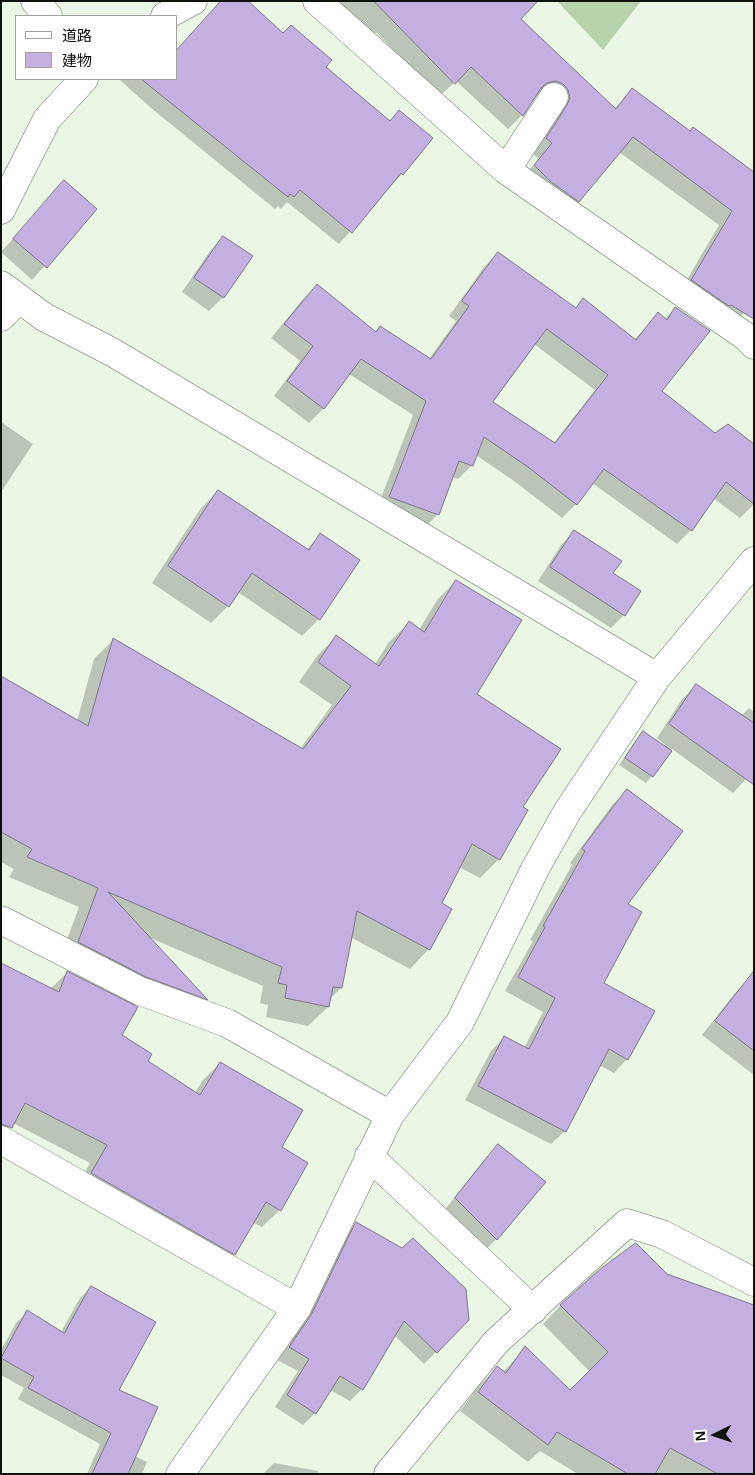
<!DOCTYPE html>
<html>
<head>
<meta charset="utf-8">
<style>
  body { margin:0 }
  #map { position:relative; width:755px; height:1475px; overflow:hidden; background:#eaf7e5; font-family:Helvetica,"Noto Sans JP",sans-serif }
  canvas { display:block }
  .frame { position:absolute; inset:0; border:2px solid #0e120c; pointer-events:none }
  .legend { position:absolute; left:15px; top:15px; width:162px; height:65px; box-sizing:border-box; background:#fff; border:1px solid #9fa09e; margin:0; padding:6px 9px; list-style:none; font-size:15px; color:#0e120c }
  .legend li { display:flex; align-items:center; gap:10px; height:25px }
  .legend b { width:25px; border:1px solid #9fa09e }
  .north { position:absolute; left:690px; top:1410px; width:50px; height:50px; -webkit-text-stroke:4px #fff; paint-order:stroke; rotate:266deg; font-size:14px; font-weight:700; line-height:20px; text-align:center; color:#0e120c }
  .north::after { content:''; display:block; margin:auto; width:18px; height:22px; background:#0e120c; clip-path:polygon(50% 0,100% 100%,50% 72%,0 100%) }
</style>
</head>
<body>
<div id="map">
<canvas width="755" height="1475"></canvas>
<div class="frame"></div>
<ul class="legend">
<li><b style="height:6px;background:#fff"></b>道路</li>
<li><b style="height:14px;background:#c3afe0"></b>建物</li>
</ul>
<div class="north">N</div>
</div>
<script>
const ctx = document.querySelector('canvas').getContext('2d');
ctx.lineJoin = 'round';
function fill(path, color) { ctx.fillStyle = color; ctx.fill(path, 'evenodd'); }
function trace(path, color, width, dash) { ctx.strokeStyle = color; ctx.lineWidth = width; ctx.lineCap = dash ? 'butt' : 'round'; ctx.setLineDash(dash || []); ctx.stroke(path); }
const green = new Path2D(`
  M 557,1 L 641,1 L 603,50 Z`);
const shadow = new Path2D(`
  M 334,1 L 532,1 L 519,19 L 614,109 L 632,90 L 689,132 L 742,165 L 744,313 L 730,327 L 678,295 L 719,225 L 619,152 L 578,201 L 564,215 L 520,180 L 539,159 L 532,153 L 540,95 L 534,97 L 522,115 L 508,129 L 456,81 L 439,97 L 376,32 L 372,37 Z
  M 283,34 L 324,67 L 402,174 L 339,244 L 287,202 L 281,209 L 278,206 L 275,209 L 151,108 L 120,80 L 121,79 L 176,79 Z
  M 64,182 L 95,209 L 32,280 L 1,252 Z
  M 223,237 L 251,257 L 223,297 L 209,311 L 182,292 L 210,251 Z
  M 498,253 L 575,309 L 583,300 L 634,340 L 658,314 L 664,319 L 676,308 L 660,391 L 715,434 L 754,445 L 754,504 L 740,518 L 713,498 L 691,530 L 677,544 L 592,483 L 576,504 L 562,518 L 514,481 L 476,455 L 472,465 L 458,479 L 452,477 L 437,515 L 423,529 L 376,511 L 413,415 L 349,374 L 323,409 L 309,423 L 274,396 L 300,361 L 271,338 L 303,299 L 317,286 L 375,332 L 380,327 L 429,359 L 456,321 L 449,316 L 484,267 ZM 534,344 L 595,390 L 553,444 L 492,403 Z
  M 1,422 L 33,444 L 1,492 Z
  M 218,491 L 306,550 L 320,535 L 319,619 L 302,636 L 238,592 L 228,606 L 211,623 L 152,583 L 201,508 Z
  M 575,531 L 612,573 L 624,615 L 611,628 L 538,581 L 561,545 Z
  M 456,581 L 475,695 L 521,807 L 499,859 L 480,878 L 459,867 L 440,904 L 429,949 L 410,969 L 352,938 L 341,988 L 329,1000 L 328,1007 L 308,1026 L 266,1017 L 268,1005 L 260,1003 L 263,986 L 148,937 L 207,1000 L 188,1018 L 59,961 L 79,907 L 9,877 L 14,869 L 1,862 L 1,677 L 77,721 L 94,659 L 113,640 L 300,749 L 332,705 L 299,682 L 317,656 L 336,637 L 375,664 L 389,642 L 409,623 L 419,630 L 437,600 Z
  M 696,686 L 741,716 L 749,708 L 754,712 L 754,769 L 746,779 L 733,793 L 672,749 L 652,776 L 646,783 L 619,765 L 637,739 L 643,733 L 664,747 L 665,745 L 657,738 L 682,699 Z
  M 627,791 L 602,983 L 627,1059 L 614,1073 L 599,1065 L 565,1131 L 551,1144 L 465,1100 L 491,1051 L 504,1037 L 524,1048 L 543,1012 L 505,991 L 533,941 L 530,940 L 572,865 L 570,863 L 613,804 Z
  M 1,964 L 50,989 L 67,973 L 120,1035 L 146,1061 L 195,1093 L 202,1081 L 220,1063 L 281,1147 L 280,1210 L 262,1227 L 252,1222 L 234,1254 L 216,1272 L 74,1191 L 90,1163 L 11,1122 L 1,1133 Z
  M 749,980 L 754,984 L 754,1075 L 702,1035 L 735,993 Z
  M 499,1146 L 544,1182 L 496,1239 L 483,1253 L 443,1212 L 485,1159 Z
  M 356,1224 L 468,1320 L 424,1364 L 394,1335 L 362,1389 L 350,1401 L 330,1390 L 315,1413 L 303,1425 L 275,1407 L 298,1371 L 277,1360 L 299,1328 L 344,1236 Z
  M 91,1287 L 135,1456 L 147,1462 L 142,1474 L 87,1474 L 100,1444 L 18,1399 L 24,1388 L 1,1375 L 1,1350 L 16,1323 L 27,1312 L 61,1332 L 80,1298 Z
  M 561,1305 L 754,1474 L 578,1474 L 540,1451 L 528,1462 L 460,1411 L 478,1387 L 497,1368 L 503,1372 L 525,1348 L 570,1392 L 590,1372 L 543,1324 Z
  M 274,1463 L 318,1471 L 318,1474 L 263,1474 Z`);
const building = new Path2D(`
  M 221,1 L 248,1 L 283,33 L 291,25 L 332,60 L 326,67 L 390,121 L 399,110 L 433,138 L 403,175 L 401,173 L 352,233 L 300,190 L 294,197 L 290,194 L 288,197 L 141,79 L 176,79 L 176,51 Z
  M 374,1 L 538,1 L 521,19 L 616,109 L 632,88 L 690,131 L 693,127 L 754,172 L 754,319 L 731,305 L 729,306 L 691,280 L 732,211 L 633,137 L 579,202 L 550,181 L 534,165 L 552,143 L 546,138 L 567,105 L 570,98 L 568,90 L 563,84 L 555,81 L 547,83 L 541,88 L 523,116 L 471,67 L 455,84 Z
  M 64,180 L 97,209 L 47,268 L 13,239 Z
  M 223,236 L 253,256 L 224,298 L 194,278 Z
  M 498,252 L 576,308 L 583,298 L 636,340 L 658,312 L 667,320 L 675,307 L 710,331 L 662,391 L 715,433 L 728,424 L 754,444 L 754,504 L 726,482 L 692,531 L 604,469 L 577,505 L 528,467 L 484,437 L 473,466 L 459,461 L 439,515 L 389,497 L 426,401 L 361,359 L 324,409 L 287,381 L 313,346 L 284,324 L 317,284 L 376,332 L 380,326 L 431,359 L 469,306 L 462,301 ZM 547,329 L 608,375 L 555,443 L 493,402 Z
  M 218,490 L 309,550 L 320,533 L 360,560 L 320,620 L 252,573 L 229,607 L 168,566 Z
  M 574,530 L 622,561 L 613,573 L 641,591 L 625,616 L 550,567 Z
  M 456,580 L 522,620 L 477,694 L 561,749 L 523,807 L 528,810 L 500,860 L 472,844 L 442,903 L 452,909 L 430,950 L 357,911 L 342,988 L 333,987 L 329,1007 L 285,998 L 287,985 L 278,983 L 282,967 L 108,892 L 208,1000 L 146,977 L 78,942 L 98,888 L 27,857 L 32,849 L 1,832 L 1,676 L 88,726 L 113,638 L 303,749 L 351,686 L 318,662 L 336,635 L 379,666 L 409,621 L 424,632 Z
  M 696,684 L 754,723 L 754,785 L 669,724 Z
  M 643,731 L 672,751 L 653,777 L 625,758 Z
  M 627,789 L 683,831 L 628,904 L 642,912 L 604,983 L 655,1011 L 628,1060 L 609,1049 L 566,1132 L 478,1086 L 504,1036 L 529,1049 L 555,998 L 518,977 L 545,927 L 543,926 L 585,851 L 582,849 Z
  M 1,963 L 59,992 L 67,971 L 138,1007 L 122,1035 L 152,1054 L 148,1061 L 200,1095 L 220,1062 L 303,1110 L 282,1147 L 308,1163 L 281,1211 L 266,1202 L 235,1255 L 91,1173 L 107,1145 L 25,1103 L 12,1128 L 1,1124 Z
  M 754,971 L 754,1051 L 715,1021 Z
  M 498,1144 L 546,1182 L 497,1240 L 455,1198 Z
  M 356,1222 L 402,1248 L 413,1238 L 466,1289 L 469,1320 L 437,1353 L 404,1321 L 363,1390 L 340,1376 L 316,1414 L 287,1395 L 309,1359 L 289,1347 L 311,1315 Z
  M 636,1243 L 667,1274 L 754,1305 L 754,1474 L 718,1474 L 670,1448 L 655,1474 L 628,1474 L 557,1432 L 548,1445 L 478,1392 L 497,1366 L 506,1373 L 525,1346 L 570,1390 L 608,1352 L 560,1305 L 599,1270 Z
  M 91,1286 L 156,1322 L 119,1390 L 158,1407 L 128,1474 L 92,1474 L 111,1433 L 28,1388 L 34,1377 L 1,1358 L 27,1310 L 64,1333 Z`);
const minor = new Path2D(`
  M 35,1 L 48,16
  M 317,1 L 506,170 L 554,97
  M 165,16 L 193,1
  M 506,170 L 745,336 L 754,345
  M 1,210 L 47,119 L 84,79
  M 1,285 L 44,317 L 112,352 L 657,677
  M 1,317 L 19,299
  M 1,920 L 140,991 L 227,1023 L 390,1115
  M 1,1140 L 297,1308
  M 369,1156 L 533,1310
  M 180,1474 L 297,1308 L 390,1115 L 460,1022 L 535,869 L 567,812 L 657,677 L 754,561
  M 388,1474 L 496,1342 L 627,1223 L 662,1234 L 754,1282`);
fill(green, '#b7d3ab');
fill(shadow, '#0003');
fill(building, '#c3afe0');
trace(building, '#7d7688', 1);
trace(minor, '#667161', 29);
trace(minor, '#fff', 28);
</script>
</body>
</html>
